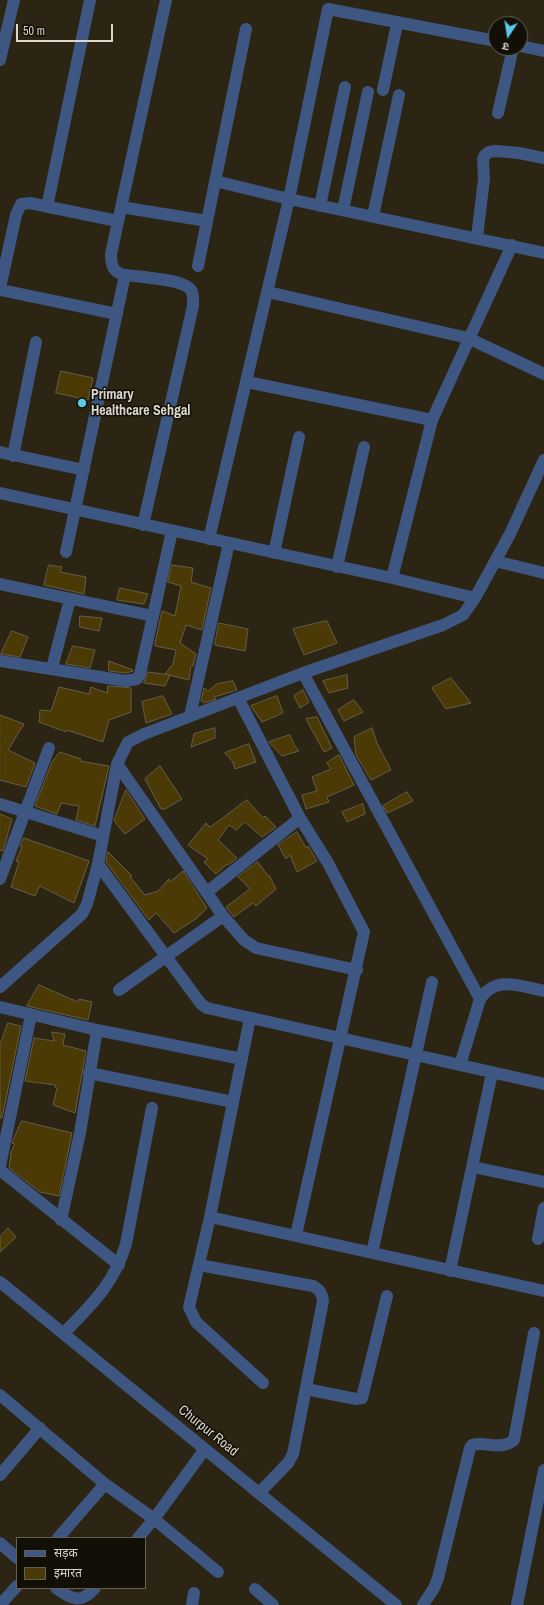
<!DOCTYPE html>
<html>
<head>
<meta charset="utf-8">
<style>
  body { margin:0 }
  #map { position:relative; width:544px; height:1605px; overflow:hidden; background:#2c2513; font-family:"Archivo Narrow","Noto Sans Devanagari",sans-serif }
  canvas { display:block }
  .legend { position:absolute; left:16px; top:1537px; width:130px; height:52px; box-sizing:border-box; background:#120f07; border:1px solid #625f55; margin:0; padding:5px 7px; list-style:none; font-size:12px; color:#dbd6cb }
  .legend li { display:flex; align-items:center; gap:8px; height:20px }
  .legend b { width:20px; border:1px solid #625f55 }
  .north { position:absolute; left:488px; top:16px; width:40px; height:40px; box-sizing:border-box; background:#120f07; border:1px solid #625f55; border-radius:50%; rotate:192deg; font-size:11px; font-weight:700; line-height:16px; text-align:center; color:#dbd6cb }
  .north::after { content:''; display:block; margin:auto; width:14px; height:18px; background:#5dc7e8; clip-path:polygon(50% 0,100% 100%,50% 72%,0 100%) }
  .scale { position:absolute; left:16px; top:24px; width:97px; height:18px; box-sizing:border-box; border:2px solid #dbd6cb; border-top:0; padding-left:5px; font-size:12px; line-height:14px; white-space:nowrap; color:#dbd6cb; -webkit-text-stroke:3px #120f07; paint-order:stroke }
</style>
</head>
<body>
<div id="map">
<canvas width="544" height="1605"></canvas>
<ul class="legend">
<li><b style="height:5px;background:#3e5682"></b>सड़क</li>
<li><b style="height:11px;background:#4b3a06"></b>इमारत</li>
</ul>
<div class="north">उ</div>
<div class="scale">50 m</div>
</div>
<script>
const ctx = document.querySelector('canvas').getContext('2d');
ctx.lineJoin = 'round';
function fill(path, color) { ctx.fillStyle = color; ctx.fill(path, 'evenodd'); }
function trace(path, color, width, dash) { ctx.strokeStyle = color; ctx.lineWidth = width; ctx.lineCap = dash ? 'butt' : 'round'; ctx.setLineDash(dash || []); ctx.stroke(path); }
function drawText(font, color, halo, rows, align = 'center') {
  ctx.font = font + ' "Archivo Narrow",sans-serif'; ctx.lineWidth = 3; ctx.setLineDash([]); ctx.textBaseline = 'middle'; ctx.strokeStyle = halo; ctx.fillStyle = color; for (const [text, x, y, turn = 0] of rows) {
    ctx.save(); ctx.translate(x, y); ctx.rotate((+turn || 0) * Math.PI / 180); ctx.textAlign = isNaN(turn) ? turn : align; if (halo) ctx.strokeText(text, 0, 0); ctx.fillText(text, 0, 0); ctx.restore();
  }
}
const building = new Path2D(`
  M 61,371 L 93,378 L 88,400 L 56,393 Z
  M 49,565 L 62,567 L 60,572 L 86,577 L 84,594 L 44,585 Z
  M 172,565 L 193,568 L 191,582 L 211,588 L 202,630 L 186,625 L 180,643 L 196,654 L 193,666 L 191,666 L 189,680 L 165,674 L 173,664 L 176,650 L 155,646 L 155,643 L 162,611 L 175,616 L 181,586 L 168,582 Z
  M 120,588 L 148,594 L 144,604 L 117,600 Z
  M 80,616 L 102,618 L 99,631 L 80,627 Z
  M 327,621 L 337,643 L 304,655 L 293,629 Z
  M 219,623 L 248,629 L 245,651 L 215,645 Z
  M 12,631 L 28,637 L 20,657 L 1,654 Z
  M 73,646 L 95,650 L 90,668 L 66,664 Z
  M 109,661 L 133,670 L 133,671 L 126,673 L 109,671 Z
  M 148,672 L 170,675 L 165,686 L 144,683 Z
  M 347,675 L 348,688 L 329,693 L 323,681 Z
  M 451,678 L 471,703 L 446,709 L 432,688 Z
  M 233,681 L 237,690 L 214,697 L 216,699 L 204,703 L 203,701 L 201,701 L 204,688 L 208,691 L 217,684 Z
  M 108,686 L 131,688 L 131,712 L 109,720 L 103,742 L 67,730 L 66,732 L 39,722 L 40,710 L 51,711 L 59,687 L 89,694 L 91,687 L 107,693 Z
  M 303,690 L 309,702 L 300,708 L 294,696 Z
  M 163,696 L 172,714 L 146,723 L 142,702 Z
  M 277,696 L 283,713 L 262,722 L 251,706 Z
  M 354,700 L 363,712 L 344,721 L 338,710 Z
  M 0,715 L 24,724 L 8,750 L 35,763 L 26,787 L 0,780 Z
  M 317,717 L 332,748 L 324,752 L 306,719 Z
  M 215,728 L 215,738 L 191,747 L 194,734 Z
  M 372,728 L 377,743 L 391,770 L 371,780 L 356,755 L 354,737 Z
  M 290,735 L 294,745 L 299,751 L 282,756 L 269,742 Z
  M 249,744 L 256,762 L 235,769 L 233,762 L 225,753 Z
  M 60,752 L 81,759 L 80,761 L 109,766 L 95,826 L 76,820 L 79,806 L 61,803 L 57,814 L 35,806 L 52,762 Z
  M 339,755 L 354,785 L 327,797 L 329,802 L 306,809 L 302,795 L 317,791 L 312,777 L 331,769 L 327,763 Z
  M 160,766 L 182,799 L 165,809 L 161,809 L 145,779 Z
  M 126,790 L 145,819 L 125,834 L 114,821 Z
  M 407,792 L 413,801 L 387,813 L 383,806 Z
  M 247,800 L 263,818 L 265,816 L 276,827 L 262,837 L 245,822 L 236,830 L 229,825 L 218,840 L 237,858 L 228,865 L 227,864 L 216,874 L 204,862 L 208,859 L 188,845 L 206,823 L 210,827 Z
  M 363,804 L 365,814 L 347,822 L 342,812 Z
  M 0,814 L 12,819 L 3,851 L 0,850 Z
  M 297,832 L 306,848 L 308,846 L 317,861 L 297,872 L 290,855 L 286,859 L 278,845 Z
  M 24,838 L 89,861 L 74,903 L 40,886 L 35,896 L 11,887 L 19,862 L 16,861 L 22,847 L 20,846 Z
  M 108,852 L 132,876 L 130,877 L 145,895 L 158,891 L 169,879 L 170,882 L 183,871 L 207,908 L 197,918 L 174,933 L 156,913 L 149,920 L 106,862 Z
  M 258,862 L 268,876 L 269,875 L 276,889 L 256,906 L 253,903 L 234,917 L 226,907 L 250,889 L 238,877 Z
  M 39,985 L 78,1002 L 79,999 L 92,1002 L 88,1020 L 27,1006 Z
  M 8,1023 L 21,1026 L 2,1118 L 0,1118 L 0,1045 Z
  M 52,1032 L 65,1034 L 63,1045 L 86,1051 L 75,1113 L 53,1105 L 57,1088 L 55,1087 L 55,1085 L 25,1081 L 34,1038 L 54,1041 Z
  M 22,1121 L 72,1133 L 59,1196 L 40,1192 L 9,1168 L 11,1152 L 15,1144 L 12,1143 Z
  M 8,1228 L 16,1237 L 0,1252 L 0,1237 Z`);
const minor = new Path2D(`
  M 520,46 L 544,51
  M 0,60 L 14,0
  M 383,90 L 397,24
  M 498,113 L 513,48
  M 215,181 L 289,199 L 328,9 L 496,41
  M 320,206 L 345,87
  M 47,207 L 90,0
  M 121,207 L 207,221
  M 343,210 L 368,92
  M 373,216 L 399,95
  M 477,237 L 484,179 L 483,159 L 485,155 L 489,152 L 496,151 L 519,153 L 544,158
  M 198,266 L 246,29
  M 125,275 C 113,273 111,265 111,254 L 166,0
  M 0,288 L 16,215 L 21,204 L 30,203 L 117,221
  M 0,290 L 117,314
  M 268,292 L 468,338 L 544,374
  M 247,382 L 432,420
  M 0,452 L 84,470
  M 13,456 L 36,342
  M 0,493 L 392,578 L 475,598
  M 209,539 L 289,199 L 544,253
  M 66,552 L 125,275 C 139,277 184,279 191,290 C 194,295 193,301 193,306 L 143,525
  M 274,553 L 299,437
  M 495,561 L 544,573
  M 337,567 L 364,447
  M 392,578 L 432,420 L 512,245
  M 0,584 L 153,616
  M 0,661 L 126,681 L 137,679 L 140,674 L 172,531
  M 52,668 L 70,599
  M 303,673 L 480,999
  M 238,698 L 300,818 L 328,863 L 364,932 L 296,1235
  M 190,716 L 229,543
  M 117,764 L 223,916 L 244,940 L 256,948 L 357,970
  M 0,804 L 103,836
  M 98,864 L 201,1004 L 207,1008 L 544,1084
  M 0,879 L 49,748
  M 207,892 L 300,818
  M 0,987 L 82,914 L 87,904 L 98,864 L 117,764 L 128,742 L 144,734 L 303,673 L 443,625 L 463,615 L 475,598 L 510,534 L 544,460
  M 119,990 L 223,916
  M 0,1007 L 97,1030 L 242,1059
  M 250,1018 L 210,1217 L 189,1307 L 196,1322 L 263,1383
  M 460,1065 L 480,999 C 496,975 520,986 544,991
  M 89,1073 L 233,1102
  M 0,1166 L 31,1015
  M 473,1167 L 544,1182
  M 0,1170 L 119,1265
  M 210,1217 L 544,1291
  M 61,1220 L 80,1133 L 97,1030
  M 538,1239 L 544,1208
  M 372,1253 L 432,982
  M 199,1265 L 313,1286 C 320,1290 322,1293 323,1301 L 293,1454 L 288,1463 L 260,1492
  M 450,1271 L 492,1073
  M 0,1282 L 396,1605
  M 64,1333 C 92,1304 114,1284 126,1244 L 152,1108
  M 306,1389 L 356,1399 L 362,1398 L 387,1296
  M 0,1395 L 105,1484 L 154,1519 L 218,1572
  M 0,1475 L 40,1428
  M 58,1538 L 105,1484
  M 138,1538 L 154,1519 L 205,1449
  M 0,1543 L 17,1558
  M 56,1588 C 72,1599 80,1605 95,1588
  M 255,1589 L 273,1605
  M 0,1605 L 17,1586
  M 192,1605 L 194,1593
  M 423,1605 L 434,1588 L 438,1578 L 470,1448 L 472,1445 C 486,1441 501,1451 514,1440 L 534,1333
  M 517,1605 L 544,1470`);
const markers = [
  [82,403,5,"#5dc7e8"]
];
const poiNames = [
  ["Primary",91,395],
  ["Healthcare Sehgal",91,411]
];
const streetNames = [
  ["Churpur Road",208,1431,39]
];
fill(building, '#4b3a06');
trace(building, '#655d49', 1);
trace(minor, '#3e5682', 12);
for (const [x, y, r, color] of markers) { const dot = new Path2D(); dot.arc(x, y, r, 0, 2 * Math.PI); ctx.fillStyle = color; ctx.fill(dot); trace(dot, '#120f07', 1.5); }
drawText('bold 14px', '#dbd6cb', '#120f07', poiNames, 'left');
drawText('14px', '#dbd6cb', '#120f07', streetNames);
</script>
</body>
</html>
